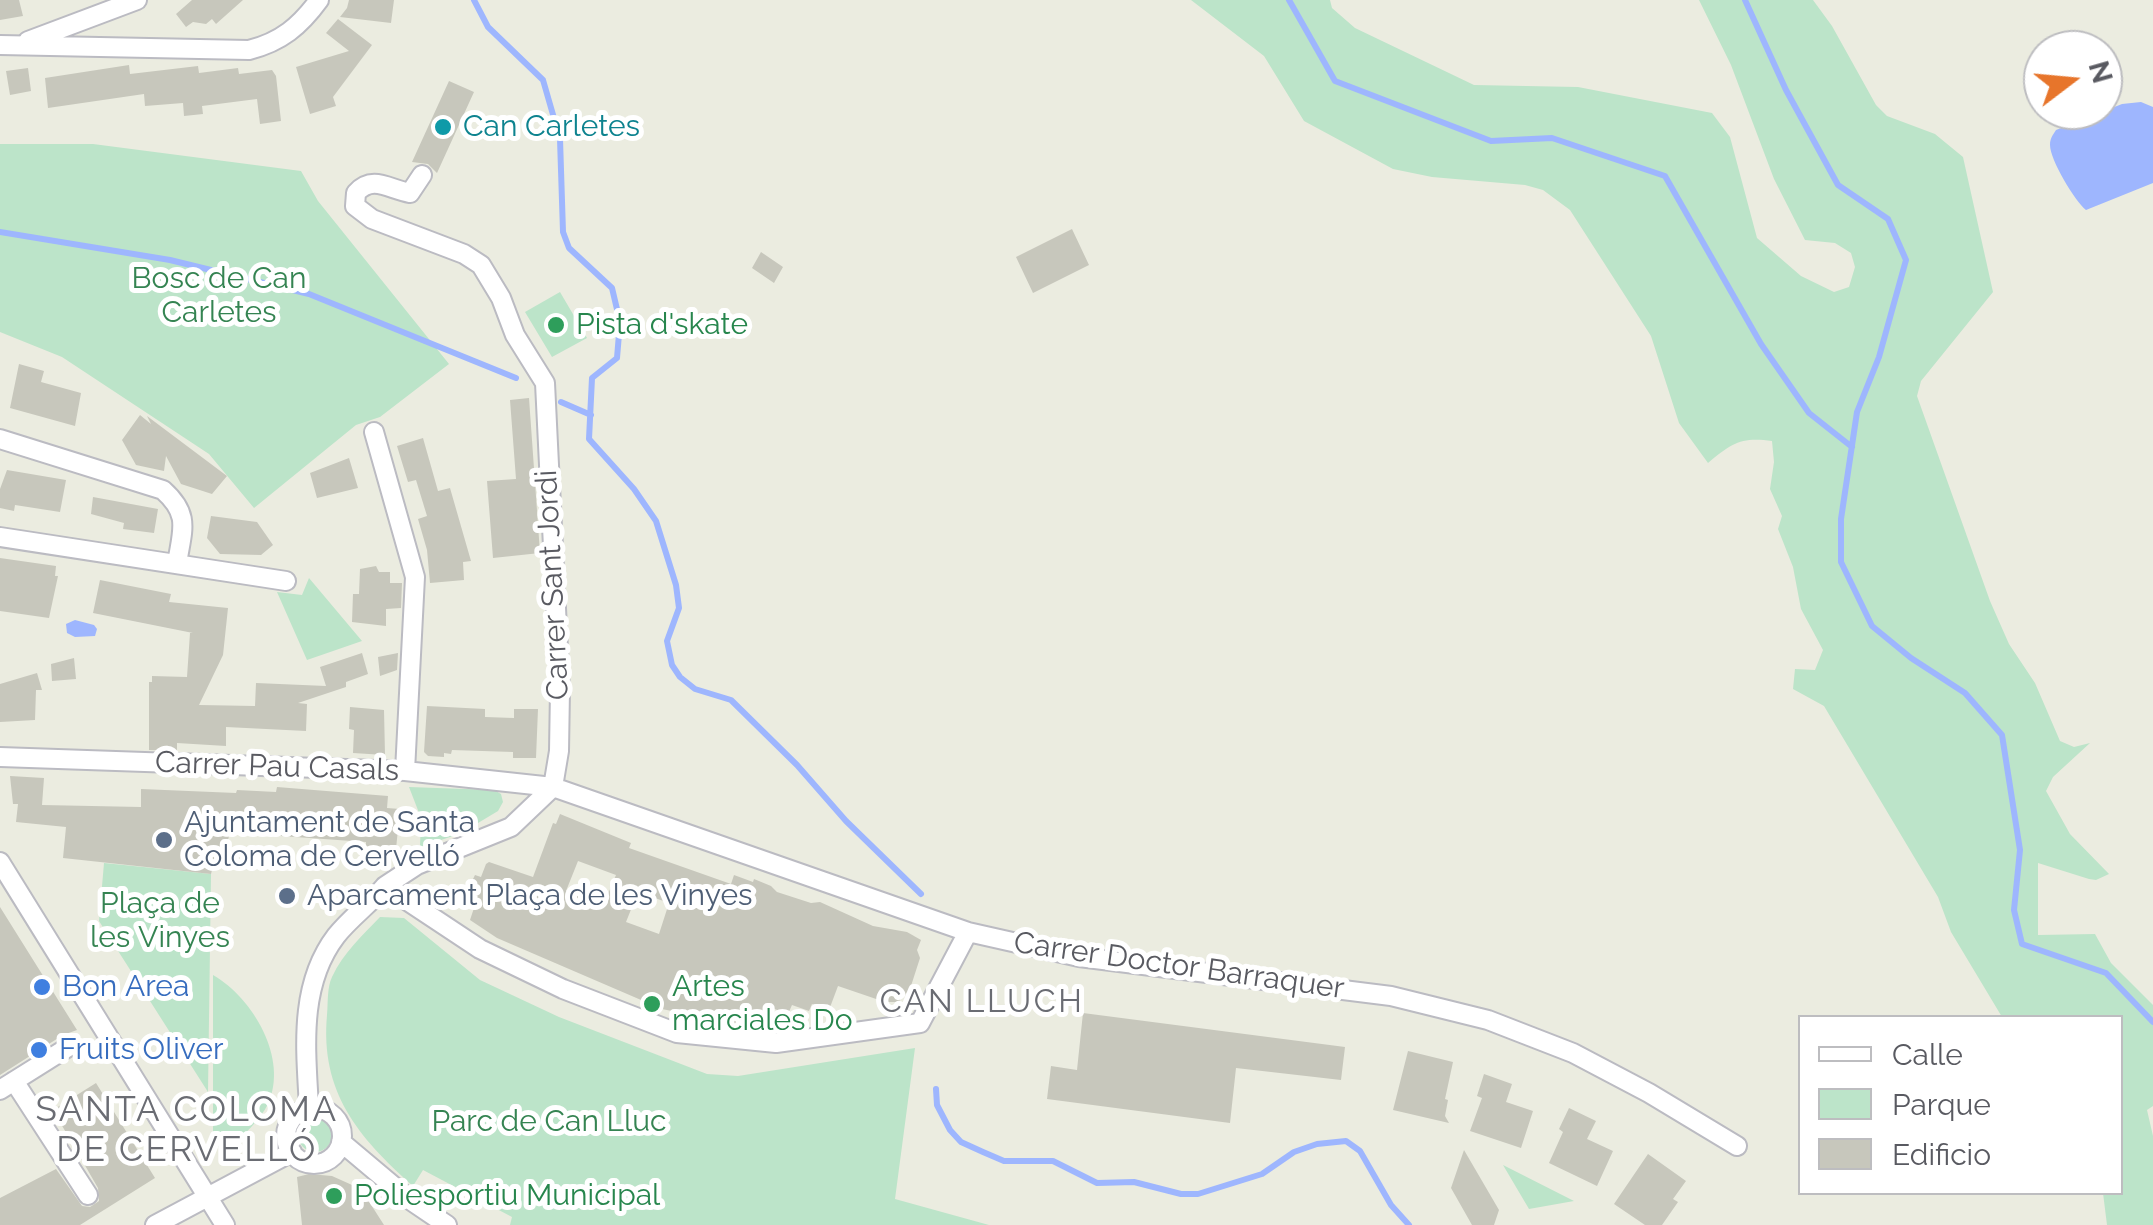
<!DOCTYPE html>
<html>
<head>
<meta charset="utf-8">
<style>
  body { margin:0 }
  #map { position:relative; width:2153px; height:1225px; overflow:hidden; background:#ebece0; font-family:Raleway,sans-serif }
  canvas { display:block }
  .legend { position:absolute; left:1798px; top:1015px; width:325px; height:180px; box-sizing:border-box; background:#fff; border:2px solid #bdbdc0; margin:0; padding:12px 18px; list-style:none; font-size:30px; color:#595a61 }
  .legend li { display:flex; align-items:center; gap:20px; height:50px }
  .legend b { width:50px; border:2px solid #bdbdc0 }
  .north { position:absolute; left:2023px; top:30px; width:100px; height:100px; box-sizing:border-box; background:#fff; border:2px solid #bdbdc0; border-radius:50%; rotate:74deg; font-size:28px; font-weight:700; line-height:40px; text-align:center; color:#595a61 }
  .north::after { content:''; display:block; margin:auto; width:35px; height:45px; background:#e7752b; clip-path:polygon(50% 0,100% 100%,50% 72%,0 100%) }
</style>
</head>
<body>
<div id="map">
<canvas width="2153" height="1225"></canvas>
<ul class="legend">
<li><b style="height:12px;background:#fff"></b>Calle</li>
<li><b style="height:28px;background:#bce4c9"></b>Parque</li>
<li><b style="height:28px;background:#c7c7bc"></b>Edificio</li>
</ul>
<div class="north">N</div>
</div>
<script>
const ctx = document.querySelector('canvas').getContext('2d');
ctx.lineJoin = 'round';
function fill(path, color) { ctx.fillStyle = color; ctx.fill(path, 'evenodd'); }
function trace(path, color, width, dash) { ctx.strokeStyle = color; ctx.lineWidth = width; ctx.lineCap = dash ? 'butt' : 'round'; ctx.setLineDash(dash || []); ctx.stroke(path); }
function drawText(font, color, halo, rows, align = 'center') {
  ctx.font = font + ' Raleway,sans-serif'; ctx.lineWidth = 10; ctx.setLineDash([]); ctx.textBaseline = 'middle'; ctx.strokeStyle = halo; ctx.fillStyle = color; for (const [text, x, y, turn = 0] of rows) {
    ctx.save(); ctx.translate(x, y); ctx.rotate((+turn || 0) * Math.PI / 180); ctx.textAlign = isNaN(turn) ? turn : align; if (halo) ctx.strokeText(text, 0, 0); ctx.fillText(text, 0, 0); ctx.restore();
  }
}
const green = new Path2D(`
  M 1191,0 L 1330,0 L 1332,8 L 1355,28 L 1474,85 L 1578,87 L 1712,113 L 1730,137 L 1757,238 L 1801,276 L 1834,292 L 1849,287 L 1855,267 L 1851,253 L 1835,243 L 1805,240 L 1774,179 L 1731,65 L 1699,0 L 1813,0 L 1832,26 L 1876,105 L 1887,116 L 1935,134 L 1963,157 L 1993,292 L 1921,381 L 1917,396 L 1990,601 L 2009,644 L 2035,683 L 2060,741 L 2074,747 L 2090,743 L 2053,777 L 2046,791 L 2070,834 L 2109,874 L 2096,880 L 2089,879 L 2038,863 L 2038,935 L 2095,934 L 2111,963 L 2153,1005 L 2153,1106 L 2147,1110 L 2153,1136 L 2153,1225 L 2107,1225 L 2103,1193 L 2120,1192 L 2120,1018 L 2002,1017 L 1951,932 L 1938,897 L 1824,706 L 1793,689 L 1795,669 L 1815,670 L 1823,650 L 1801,609 L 1793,567 L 1778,529 L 1782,516 L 1770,489 L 1774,462 L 1772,441 C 1741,437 1732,443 1708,463 L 1679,423 L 1651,336 L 1570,210 L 1543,190 L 1525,185 L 1432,177 L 1393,169 L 1304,121 L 1264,56 Z
  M 0,144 L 93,144 L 301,171 L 318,201 L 449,364 L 380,417 L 356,425 L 254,508 L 209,454 L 62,357 L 0,332 Z
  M 560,292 L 587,338 L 552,357 L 525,312 Z
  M 309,578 L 362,641 L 307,660 L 277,592 L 302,595 Z
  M 409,787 L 494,790 L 501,794 L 503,802 L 498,811 L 473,826 L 466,816 L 456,822 L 462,833 L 420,847 L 421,818 Z
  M 104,863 L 211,874 L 208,1092 L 99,921 Z
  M 380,917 L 404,918 L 480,980 L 559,1017 L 707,1074 L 738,1076 L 915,1048 L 895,1199 L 989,1225 L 510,1225 L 512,1217 L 423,1170 L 413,1186 C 358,1137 320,1092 327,1015 C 328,1003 327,987 332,977 C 343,953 363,935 380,917 Z
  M 213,975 C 253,998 289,1059 268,1104 C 260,1120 244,1134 232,1147 L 213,1147 Z
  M298 1135a17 17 0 1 1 34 0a17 17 0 1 1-34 0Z
  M 1503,1165 L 1574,1201 L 1529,1209 Z`);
const water = new Path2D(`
  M 2141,102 L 2153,107 L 2153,183 L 2086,210 C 2075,201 2050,160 2050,145 C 2050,138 2053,135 2056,130 L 2122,104 Z
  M 75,620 L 94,625 L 97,629 L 95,636 L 75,637 L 67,633 L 66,624 Z`);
const stream = new Path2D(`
  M 474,0 L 488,27 L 543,80 L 560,139 L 563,232 L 569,248 L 612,288 L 620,322 L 617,358 L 592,378 L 589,439 L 634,489 L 656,521 L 676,585 L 679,608 L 667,641 L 672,665 L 680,677 L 695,689 L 731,700 L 797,765 L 846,821 L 921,894
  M 1289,0 L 1335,81 L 1491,141 L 1552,138 L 1665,176 L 1761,344 L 1809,413 L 1852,447
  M 1745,0 L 1786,90 L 1838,185 L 1888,219 L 1906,260 L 1879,357 L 1857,412 L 1841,519 L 1841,562 L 1872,626 L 1911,658 L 1965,693 L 2002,735 L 2020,850 L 2014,910 L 2022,944 L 2106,973 L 2153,1022
  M 0,232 L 170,260 L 309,294 L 516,378
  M 561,402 L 591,415
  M 936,1089 L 937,1105 L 950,1130 L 961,1142 L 983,1152 L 1004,1161 L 1053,1161 L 1097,1183 L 1134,1182 L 1181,1194 L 1198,1194 L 1262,1174 L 1294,1152 L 1317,1144 L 1346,1141 L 1360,1151 L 1391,1205 L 1409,1225`);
const building = new Path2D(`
  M 0,0 L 19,0 L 23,16 L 0,20 Z
  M 192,0 L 243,0 L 216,24 L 212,19 L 206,24 L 193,22 L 186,27 L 176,14 Z
  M 349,0 L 394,0 L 391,23 L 340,17 L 347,8 Z
  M 338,19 L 372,45 L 333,97 L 336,106 L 310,114 L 296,67 L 349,51 L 326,33 Z
  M 129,65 L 130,74 L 198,66 L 199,73 L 238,68 L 239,74 L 272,70 L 276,76 L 281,121 L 260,124 L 257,99 L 202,106 L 203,114 L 184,116 L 183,103 L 145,106 L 144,94 L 48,108 L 45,78 Z
  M 28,68 L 31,91 L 10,95 L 6,71 Z
  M 449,81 L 474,92 L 437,173 L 428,164 L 412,162 Z
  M 1072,229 L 1089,265 L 1033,293 L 1016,257 Z
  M 761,252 L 783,267 L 774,283 L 752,268 Z
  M 19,364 L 44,371 L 41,382 L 81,393 L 75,426 L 10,408 Z
  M 529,398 L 540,553 L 493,558 L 487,481 L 516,479 L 510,400 Z
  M 140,415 L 151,424 L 147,416 L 227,476 L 212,494 L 181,484 L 166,456 L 164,471 L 136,465 L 122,440 Z
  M 423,438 L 438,491 L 450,488 L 471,561 L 463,562 L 464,580 L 430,583 L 427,550 L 418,519 L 427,516 L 416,480 L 408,482 L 397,446 Z
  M 349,458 L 358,488 L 317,498 L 310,473 Z
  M 7,470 L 66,480 L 60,512 L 15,505 L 14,511 L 0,508 L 0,489 Z
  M 93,497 L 158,509 L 154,533 L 123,529 L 124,523 L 91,514 Z
  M 211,516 L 257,522 L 273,545 L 261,555 L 220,554 L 207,538 Z
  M 0,558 L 56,566 L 55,576 L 58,576 L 49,618 L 0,611 Z
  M 376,566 L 379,572 L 390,572 L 390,583 L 402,583 L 401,608 L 386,609 L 386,626 L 352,622 L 353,594 L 359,594 L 360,569 Z
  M 100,580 L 171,594 L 169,602 L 228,608 L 223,655 L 199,705 L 255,706 L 256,683 L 326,686 L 320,667 L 362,653 L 368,674 L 346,682 L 346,687 L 298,703 L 307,704 L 306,731 L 226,727 L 226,746 L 177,743 L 177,751 L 149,750 L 149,682 L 152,682 L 152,676 L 187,677 L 190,633 L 193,633 L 93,613 Z
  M 398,653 L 397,670 L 380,676 L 378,657 Z
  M 74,658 L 76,679 L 52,681 L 51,664 Z
  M 37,673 L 42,690 L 36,690 L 35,720 L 0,722 L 0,684 Z
  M 427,706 L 485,709 L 485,717 L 514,718 L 514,709 L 538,709 L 536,758 L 513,758 L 513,752 L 452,750 L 451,754 L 444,753 L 444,757 L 428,756 L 424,752 Z
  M 350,707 L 384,710 L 385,755 L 353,753 L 354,730 L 349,729 Z
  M 10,776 L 44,778 L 42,805 L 141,807 L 141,789 L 236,793 L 237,790 L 276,792 L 277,787 L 388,796 L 387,808 L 400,809 L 396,849 L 366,849 L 366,842 L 281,836 L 283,819 L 234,817 L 223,859 L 215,858 L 211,874 L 63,858 L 66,827 L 16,822 L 18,804 L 13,804 Z
  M 560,814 L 631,843 L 629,848 L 731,884 L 734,875 L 753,882 L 754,879 L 771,886 L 777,892 L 811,903 L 820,902 L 873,926 L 907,932 L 921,940 L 917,950 L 920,958 L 910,989 L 905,995 L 902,994 L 899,1002 L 885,1002 L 838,986 L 829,1010 L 812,1004 L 809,1011 L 792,1005 L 788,1014 L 772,1008 L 768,1016 L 751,1010 L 747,1025 L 735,1024 L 662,1009 L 497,938 L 470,920 L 474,908 L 463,904 L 469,887 L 475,875 L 481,877 L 486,864 L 489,862 L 533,877 L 553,823 L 556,824 ZM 578,861 L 616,875 L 603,906 L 566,891 ZM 638,892 L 669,903 L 659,934 L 626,922 Z
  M 0,907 L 77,1030 L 63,1035 L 0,1075 Z
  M 1083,1013 L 1345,1047 L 1341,1080 L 1236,1068 L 1230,1123 L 1047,1099 L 1051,1066 L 1077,1070 Z
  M 1408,1051 L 1453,1062 L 1445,1099 L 1448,1100 L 1445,1116 L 1449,1123 L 1393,1110 Z
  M 1484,1074 L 1512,1084 L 1506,1102 L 1533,1111 L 1521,1148 L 1470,1131 L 1482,1098 L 1477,1096 Z
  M 96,1083 L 155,1178 L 80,1225 L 0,1225 L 0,1198 L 56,1169 L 82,1206 L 90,1207 L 99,1201 L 98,1188 L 53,1110 Z
  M 1569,1108 L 1596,1121 L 1587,1139 L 1613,1151 L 1597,1186 L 1549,1163 L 1563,1132 L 1559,1129 Z
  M 1464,1150 L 1499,1210 L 1494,1225 L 1472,1225 L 1451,1188 Z
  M 1648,1154 L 1686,1181 L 1673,1199 L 1678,1202 L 1662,1225 L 1645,1225 L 1614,1204 Z
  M 309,1174 L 332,1176 L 361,1189 L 384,1225 L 302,1225 L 297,1177 Z`);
const street = new Path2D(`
  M 28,41 L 137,0
  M 0,45 L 249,50 C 281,42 300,26 319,0
  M 422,175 L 410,193 C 390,190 373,174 356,193 L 355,206 L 372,219 L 464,254 L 481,265 L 501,298 L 515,335 L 545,383 L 560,690 L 559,751 L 553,787
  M 374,432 L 415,577 L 405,771
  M 0,439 L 163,490 C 191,515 182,530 177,564
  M 0,537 L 286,581
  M 0,757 L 405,771 L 553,787 L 968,932 L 1079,957 L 1391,996 L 1488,1020 L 1573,1053 L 1649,1093 L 1737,1146
  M 553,787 L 511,827 L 417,865 L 385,886 L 480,949 L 563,989 L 677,1033 L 776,1043 L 920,1023 L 968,932
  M 0,862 L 225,1225
  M 14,1081 L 88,1195
  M 0,1090 L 70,1046
  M 309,1108 C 306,1050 298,986 336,936 C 350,918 370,904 385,886
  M286 1136a28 28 0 1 1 56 0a28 28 0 1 1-56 0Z
  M 341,1142 L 410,1200 L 447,1225
  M 155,1225 L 292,1152`);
const markers = [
  [443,127,10,"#0f9aa8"],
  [556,325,10,"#2e9e5b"],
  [164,840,10,"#5c6f8a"],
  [287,896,10,"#5c6f8a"],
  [42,987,10,"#3f7fe0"],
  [652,1004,10,"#2e9e5b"],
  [39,1050,10,"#3f7fe0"],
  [334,1196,10,"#2e9e5b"]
];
const cultureNames = [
  ["Can Carletes",463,127]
];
const parkNames = [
  ["Bosc de Can",219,279],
  ["Carletes",219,313],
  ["Plaça de",160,904],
  ["les Vinyes",160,938],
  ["Parc de Can Lluc",549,1122]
];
const leisureNames = [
  ["Pista d'skate",576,325],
  ["Artes",672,987],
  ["marciales Do",672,1021],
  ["Poliesportiu Municipal",354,1196]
];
const streetNames = [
  ["Carrer Sant Jordi",553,585,-93],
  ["Carrer Pau Casals",277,767,2],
  ["Carrer Doctor Barraquer",1179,966,8]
];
const serviceNames = [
  ["Ajuntament de Santa",184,823],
  ["Coloma de Cervelló",184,857],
  ["Aparcament Plaça de les Vinyes",307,896]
];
const shopNames = [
  ["Bon Area",62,987],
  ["Fruits Oliver",59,1050]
];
const neighbourhoodNames = [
  ["CAN LLUCH",982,1002]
];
const quarterNames = [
  ["SANTA COLOMA",187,1110],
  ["DE CERVELLÓ",187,1150]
];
fill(green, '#bce4c9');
fill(water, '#9eb6fe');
trace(stream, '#9eb6fe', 6);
fill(building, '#c7c7bc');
trace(street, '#bbbbc2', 22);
trace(street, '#fff', 18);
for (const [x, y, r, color] of markers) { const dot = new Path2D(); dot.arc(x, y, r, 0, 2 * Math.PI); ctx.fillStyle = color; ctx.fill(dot); trace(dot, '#fff', 4); }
drawText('30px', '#0d838f', '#fff', cultureNames, 'left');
drawText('30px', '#358452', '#fff', parkNames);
drawText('30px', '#27864d', '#fff', leisureNames, 'left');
drawText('30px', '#595a61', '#fff', streetNames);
drawText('30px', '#4e5e75', '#fff', serviceNames, 'left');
drawText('30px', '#366cbe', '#fff', shopNames, 'left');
ctx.letterSpacing = '2.5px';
drawText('32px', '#6a6c73', '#fff', neighbourhoodNames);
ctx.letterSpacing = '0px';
ctx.letterSpacing = '2.5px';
drawText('35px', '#6a6c73', '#fff', quarterNames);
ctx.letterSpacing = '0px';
</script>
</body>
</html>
